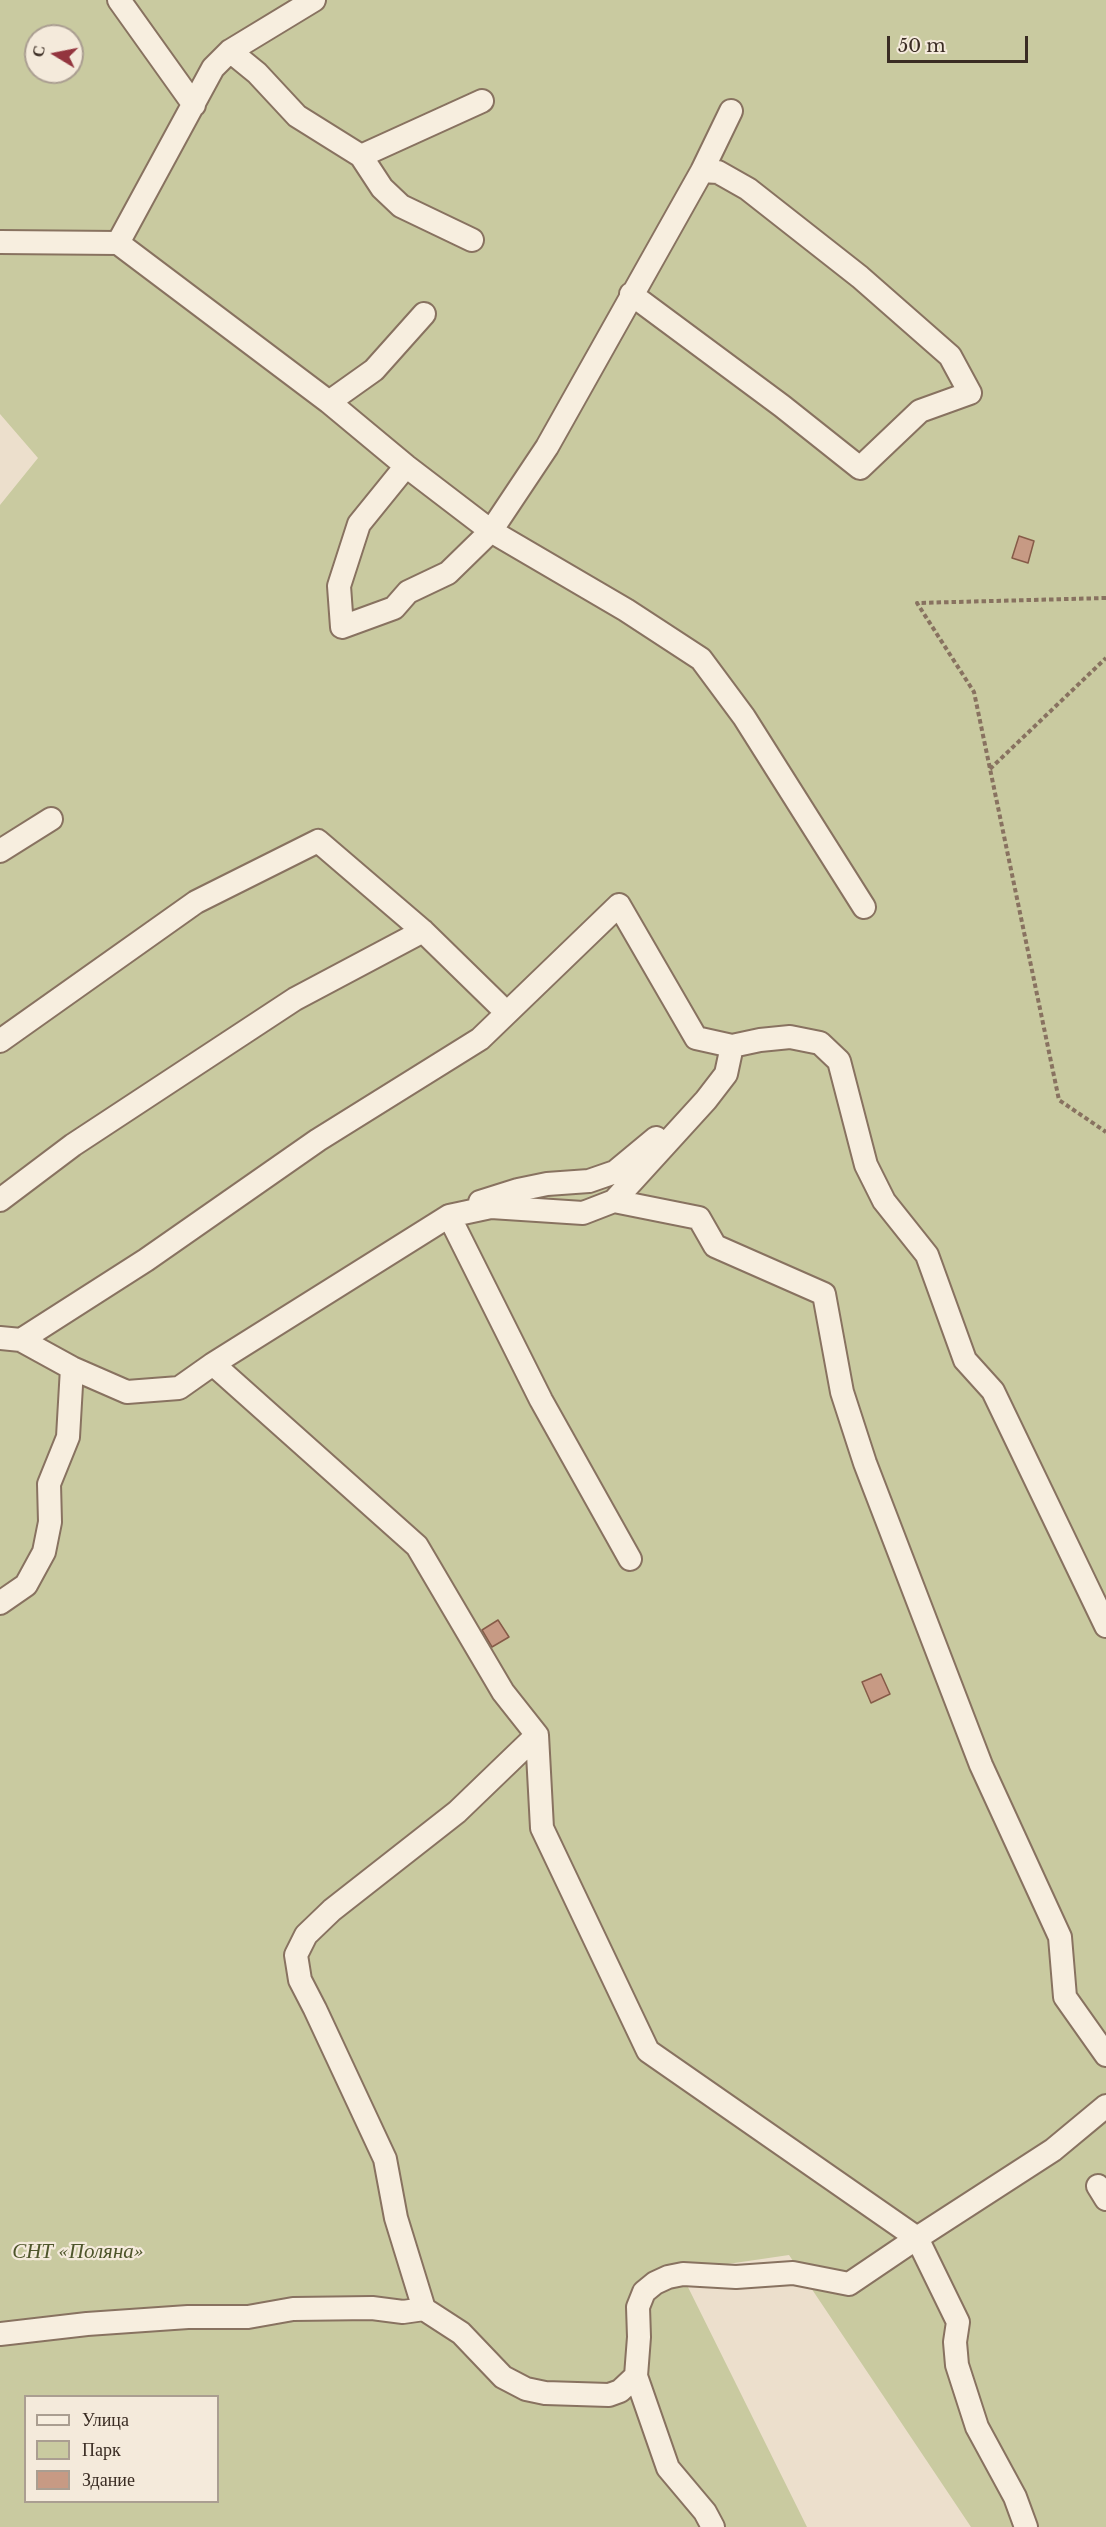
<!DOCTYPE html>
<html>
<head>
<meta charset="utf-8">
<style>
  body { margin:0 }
  #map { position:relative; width:1106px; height:2527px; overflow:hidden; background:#ecdfcc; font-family:"Libre Baskerville",serif }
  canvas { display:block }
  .legend { position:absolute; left:24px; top:2395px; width:195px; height:108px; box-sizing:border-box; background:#f4eadb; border:2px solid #aa9e91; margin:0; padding:8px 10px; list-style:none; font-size:18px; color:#3a2c23 }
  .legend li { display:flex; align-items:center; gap:12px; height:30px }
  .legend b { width:30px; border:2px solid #aa9e91 }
  .north { position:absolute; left:24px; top:24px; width:60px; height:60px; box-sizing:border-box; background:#f4eadb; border:2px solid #aa9e91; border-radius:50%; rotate:280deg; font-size:16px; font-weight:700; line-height:24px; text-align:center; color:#3a2c23 }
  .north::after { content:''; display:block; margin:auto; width:21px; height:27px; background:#93353e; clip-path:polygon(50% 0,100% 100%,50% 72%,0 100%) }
  .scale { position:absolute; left:887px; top:36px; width:141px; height:27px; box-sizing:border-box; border:3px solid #3a2c23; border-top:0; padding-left:8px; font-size:18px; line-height:21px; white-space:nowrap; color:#3a2c23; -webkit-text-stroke:4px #f4eadb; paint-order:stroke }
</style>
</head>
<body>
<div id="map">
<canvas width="1106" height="2527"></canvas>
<ul class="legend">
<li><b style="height:8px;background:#f7eedf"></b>Улица</li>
<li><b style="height:16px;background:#c9caa0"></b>Парк</li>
<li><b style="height:16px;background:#c79a84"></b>Здание</li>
</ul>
<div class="north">С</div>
<div class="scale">50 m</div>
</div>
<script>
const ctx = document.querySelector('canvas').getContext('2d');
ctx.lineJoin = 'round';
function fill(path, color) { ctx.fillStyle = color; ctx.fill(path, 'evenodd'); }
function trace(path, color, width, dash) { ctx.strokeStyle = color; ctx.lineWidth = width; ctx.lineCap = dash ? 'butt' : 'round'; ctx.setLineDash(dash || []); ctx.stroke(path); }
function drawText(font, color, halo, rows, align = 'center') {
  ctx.font = font + ' "Libre Baskerville",serif'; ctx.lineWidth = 4.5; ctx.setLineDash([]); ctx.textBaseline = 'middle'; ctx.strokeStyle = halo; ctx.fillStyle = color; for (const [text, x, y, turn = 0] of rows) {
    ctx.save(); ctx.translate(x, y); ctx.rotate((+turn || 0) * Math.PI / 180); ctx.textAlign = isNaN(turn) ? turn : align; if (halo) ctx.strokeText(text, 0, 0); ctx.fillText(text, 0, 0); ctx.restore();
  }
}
const green = new Path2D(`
  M 0,0 L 1106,0 L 1106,2527 L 971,2527 L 789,2255 L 680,2271 L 807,2527 L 0,2527 L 0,505 L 38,458 L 0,414 ZM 36,36 L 72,36 L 72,72 L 36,72 ZM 26,2396 L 218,2396 L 218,2502 L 26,2502 Z`);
const building = new Path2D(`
  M 1019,536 L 1034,541 L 1028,563 L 1012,558 Z
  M 498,1620 L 509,1637 L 492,1647 L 482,1630 Z
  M 881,1674 L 890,1694 L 871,1703 L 862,1682 Z`);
const path = new Path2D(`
  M 1106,598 L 917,603 L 974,692 L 1059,1100 L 1106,1132
  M 990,769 L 1106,658`);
const minor = new Path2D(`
  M 119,0 L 194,105
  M 230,51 L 257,73 L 297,116 L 361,156 L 382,188 L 401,206 L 472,240
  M 361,156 L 482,101
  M 0,242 L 118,243 L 213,68 L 230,51 L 314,0
  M 118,243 L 329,402 L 406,466 L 491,531 L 626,610 L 701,659 L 744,717 L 864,907
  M 631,294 L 782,406 L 860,468 L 920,411 L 970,393 L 950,356 L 860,277 L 748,189 L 718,172 L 702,171
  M 329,402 L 374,370 L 424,314
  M 406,466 L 359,524 L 339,586 L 342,627 L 394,608 L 408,592 L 448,573 L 491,531 L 547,447 L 702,171 L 731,111
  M 0,851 L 51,819
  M 0,1041 L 196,902 L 318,841 L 423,931 L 507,1013
  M 0,1200 L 73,1145 L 295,999 L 423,931
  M 614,1201 L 699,1218 L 715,1246 L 824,1294 L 842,1392 L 865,1463 L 981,1765 L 1060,1937 L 1065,1997 L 1106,2055
  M 480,1202 L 518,1190 L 547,1184 L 589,1181 L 615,1172 L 656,1138
  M 449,1216 L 491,1207 L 583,1213 L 614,1201 L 706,1100 L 726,1074 L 732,1046
  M 0,1338 L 21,1340 L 72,1368 L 127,1392 L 179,1388 L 213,1364 L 417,1546 L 503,1692 L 537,1735 L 542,1828 L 648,2051 L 917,2238 L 849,2284 L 793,2273 L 736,2277 L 683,2274 L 668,2277 L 655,2283 L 644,2292 L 638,2307 L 639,2337 L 636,2376 L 620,2391 L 609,2395 L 545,2393 L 526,2389 L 503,2377 L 461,2333 L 424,2309 L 403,2312 L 372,2308 L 293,2309 L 248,2317 L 188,2317 L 87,2324 L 0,2334
  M 21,1340 L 146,1260 L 318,1140 L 480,1039 L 619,905 L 696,1038 L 732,1046 L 760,1040 L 790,1037 L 820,1043 L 839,1061 L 866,1165 L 884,1201 L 927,1255 L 965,1360 L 993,1391 L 1106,1626
  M 213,1364 L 449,1216 L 541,1400 L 630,1559
  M 0,1603 L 26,1585 L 44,1552 L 50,1522 L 49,1484 L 68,1437 L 72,1368
  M 1098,2186 L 1106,2199
  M 424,2309 L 396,2218 L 385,2159 L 315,2009 L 300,1980 L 296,1955 L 306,1935 L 332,1910 L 457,1812 L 537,1735
  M 636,2376 L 668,2468 L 705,2512 L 713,2527
  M 1026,2527 L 1015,2497 L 977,2427 L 957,2365 L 955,2342 L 958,2322 L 917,2238 L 1053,2150 L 1106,2106`);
const parkNames = [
  ["СНТ «Поляна»",78,2252]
];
fill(green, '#c9caa0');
fill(building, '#c79a84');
trace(building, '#865b48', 1.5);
trace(minor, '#887260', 26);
trace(path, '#887260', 4, [4.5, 3]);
trace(minor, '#f7eedf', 22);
drawText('italic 21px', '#4e552b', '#f4eadb', parkNames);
</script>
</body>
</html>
